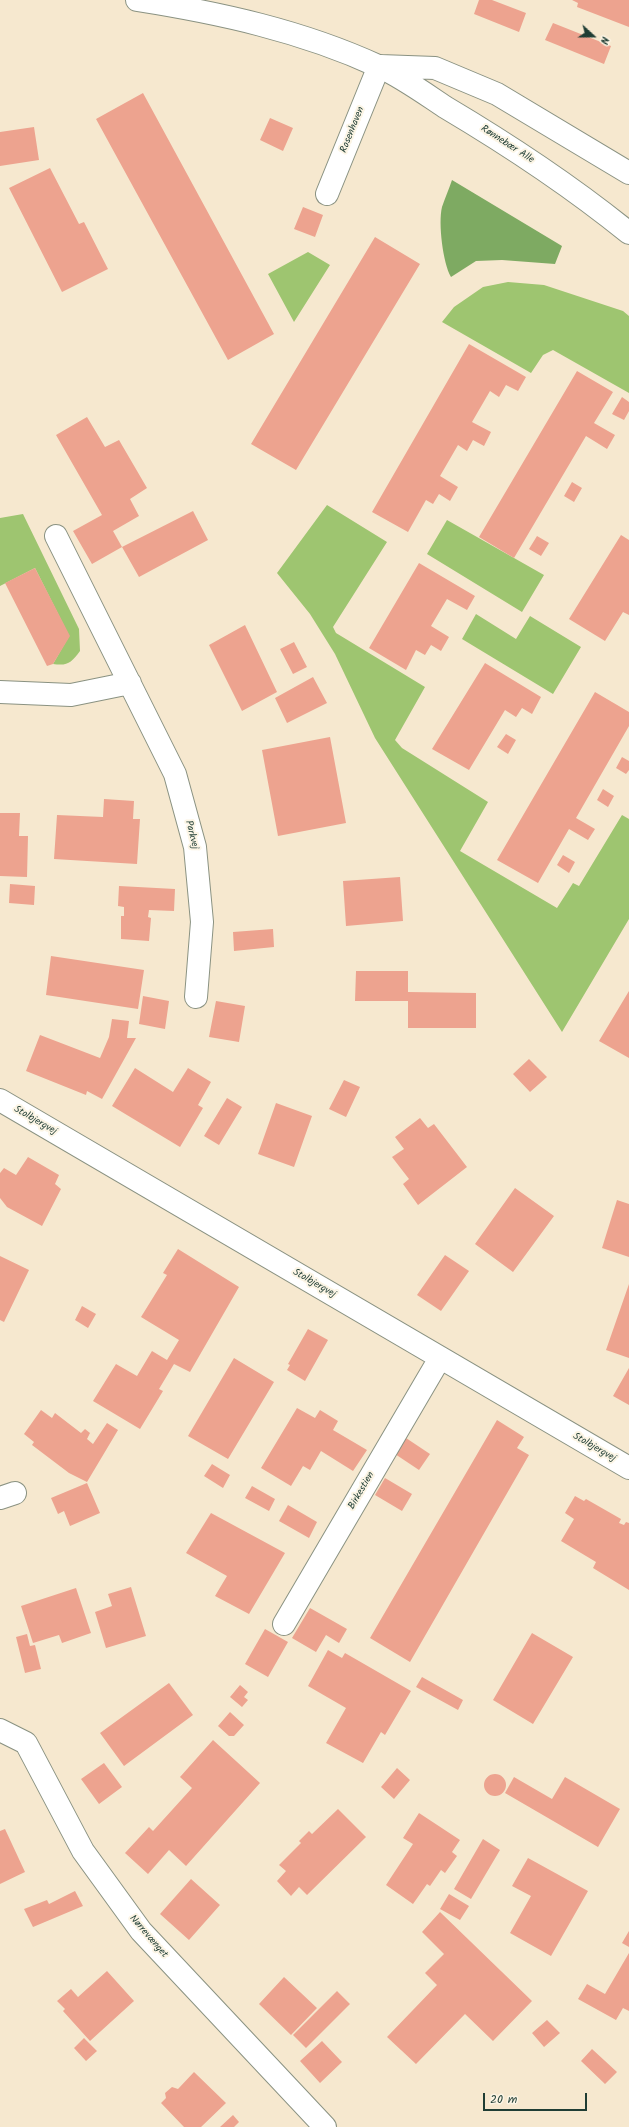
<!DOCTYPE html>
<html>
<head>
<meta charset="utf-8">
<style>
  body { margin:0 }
  #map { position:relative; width:629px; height:2127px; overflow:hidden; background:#f6e8cf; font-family:Kalam,sans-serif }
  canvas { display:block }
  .north { position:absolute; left:573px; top:16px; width:40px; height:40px; -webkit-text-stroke:3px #fcf5e5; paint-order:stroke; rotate:111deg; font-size:11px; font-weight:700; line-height:16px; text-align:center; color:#1f3d34 }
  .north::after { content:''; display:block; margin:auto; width:14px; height:18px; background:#1f3d34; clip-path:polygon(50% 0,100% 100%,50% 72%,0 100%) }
  .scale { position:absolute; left:483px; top:2093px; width:104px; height:18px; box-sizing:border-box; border:2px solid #1f3d34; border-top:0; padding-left:5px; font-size:12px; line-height:14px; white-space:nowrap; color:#1f3d34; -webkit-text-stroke:3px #fcf5e5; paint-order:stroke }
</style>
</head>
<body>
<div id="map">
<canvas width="629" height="2127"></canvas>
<div class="north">N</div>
<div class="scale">20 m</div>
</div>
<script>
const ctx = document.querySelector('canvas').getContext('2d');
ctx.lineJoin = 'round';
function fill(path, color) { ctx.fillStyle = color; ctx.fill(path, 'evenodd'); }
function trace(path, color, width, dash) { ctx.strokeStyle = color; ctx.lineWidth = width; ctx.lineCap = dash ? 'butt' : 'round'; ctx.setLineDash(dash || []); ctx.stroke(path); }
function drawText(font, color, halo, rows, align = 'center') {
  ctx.font = font + ' Kalam,sans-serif'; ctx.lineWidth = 4; ctx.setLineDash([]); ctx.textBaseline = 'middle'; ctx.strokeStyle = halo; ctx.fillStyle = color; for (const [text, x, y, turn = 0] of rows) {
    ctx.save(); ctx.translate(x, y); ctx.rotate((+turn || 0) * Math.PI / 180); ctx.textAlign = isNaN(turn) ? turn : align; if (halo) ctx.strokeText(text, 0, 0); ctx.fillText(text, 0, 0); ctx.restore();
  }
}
const green = new Path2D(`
  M 308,252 L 330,265 L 294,322 L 268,274 Z
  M 508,282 L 544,285 L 623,311 L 629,316 L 629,393 L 553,350 L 543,355 L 531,373 L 442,322 L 454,307 L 483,287 Z
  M 327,505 L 387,542 L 333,627 L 336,633 L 425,687 L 395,740 L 402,748 L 488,802 L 460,851 L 557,908 L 573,883 L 579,886 L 622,815 L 629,819 L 629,919 L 562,1032 L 375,738 L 335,654 L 310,614 L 277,573 Z
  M 23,514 L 79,629 L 80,651 C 71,663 68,666 53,664 L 69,636 L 35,568 L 0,586 L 0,518 Z
  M 447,520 L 544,575 L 522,612 L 427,554 Z
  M 476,614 L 516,639 L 530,616 L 581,647 L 553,694 L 462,639 Z`);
const forest = new Path2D(`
  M 452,180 L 562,246 L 555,264 L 502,260 L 476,261 L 451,277 C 443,263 438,223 442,207 C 445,198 449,189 452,180 Z`);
const building = new Path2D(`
  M 479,0 L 492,0 L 526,13 L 519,32 L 474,14 Z
  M 572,0 L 629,0 L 629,27 L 577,7 L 578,3 Z
  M 553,23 L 611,46 L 604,64 L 545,40 Z
  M 143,93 L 274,334 L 228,360 L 96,119 Z
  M 270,118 L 293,128 L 283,151 L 260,140 Z
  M 34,127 L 39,160 L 0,166 L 0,132 Z
  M 50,168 L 79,224 L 84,222 L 108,269 L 62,292 L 9,188 Z
  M 303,207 L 323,215 L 315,237 L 294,229 Z
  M 375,237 L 420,264 L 296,470 L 251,444 Z
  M 469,344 L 526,377 L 518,391 L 506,385 L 499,397 L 490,391 L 472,422 L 491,432 L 484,446 L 473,440 L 467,451 L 458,445 L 440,476 L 458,487 L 450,501 L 439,494 L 433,504 L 426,500 L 408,532 L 372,512 Z
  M 577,371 L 613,392 L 594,423 L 615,435 L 607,449 L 586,436 L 514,558 L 479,537 Z
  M 622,397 L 629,402 L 629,411 L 624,420 L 612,414 Z
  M 87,417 L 105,447 L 119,440 L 147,488 L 130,499 L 139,516 L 113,531 L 122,547 L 92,564 L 73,531 L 102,515 L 56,435 Z
  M 572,482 L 582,488 L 574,502 L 564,496 Z
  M 193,511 L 208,540 L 139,577 L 122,547 Z
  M 621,535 L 629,540 L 629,615 L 623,612 L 605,641 L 569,619 Z
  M 537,536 L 549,543 L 541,556 L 529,549 Z
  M 419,563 L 475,596 L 467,610 L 447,599 L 431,626 L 449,637 L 441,651 L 431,645 L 425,655 L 416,650 L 406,670 L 369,648 Z
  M 35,568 L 70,636 L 53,664 L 47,666 L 5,583 Z
  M 245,625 L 277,692 L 242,711 L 209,645 Z
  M 294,642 L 307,667 L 293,674 L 280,649 Z
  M 485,663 L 541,697 L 532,714 L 522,708 L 516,717 L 505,710 L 469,770 L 432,749 Z
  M 313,677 L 327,703 L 287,723 L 275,698 Z
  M 595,692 L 629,712 L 629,726 L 576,818 L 595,829 L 588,840 L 569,829 L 538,883 L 497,860 Z
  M 506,734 L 516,740 L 508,754 L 497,747 Z
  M 330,737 L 346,823 L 278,836 L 262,750 Z
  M 622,757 L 629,761 L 629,770 L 626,774 L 616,768 Z
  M 603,789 L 614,796 L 608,807 L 597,800 Z
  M 104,799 L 134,801 L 133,819 L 140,819 L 137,864 L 54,859 L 57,815 L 103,817 Z
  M 0,813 L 20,813 L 19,836 L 28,836 L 27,877 L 0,876 Z
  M 563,855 L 575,862 L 569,873 L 557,865 Z
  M 400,877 L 403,921 L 346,926 L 343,881 Z
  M 10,884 L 35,886 L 34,905 L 9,903 Z
  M 119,886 L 175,889 L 174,911 L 149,910 L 148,917 L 151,918 L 149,941 L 121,939 L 121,916 L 124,916 L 124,907 L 118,906 Z
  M 273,929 L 274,947 L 234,951 L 233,932 Z
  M 51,956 L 144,970 L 138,1009 L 46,995 Z
  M 356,971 L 408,971 L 408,992 L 476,993 L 476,1028 L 408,1028 L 408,1001 L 355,1001 Z
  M 629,991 L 629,1058 L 599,1041 Z
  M 143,996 L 169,1001 L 165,1029 L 139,1024 Z
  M 216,1001 L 245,1006 L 239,1042 L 209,1037 Z
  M 112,1019 L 129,1021 L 127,1038 L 136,1038 L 102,1099 L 87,1091 L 86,1095 L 26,1071 L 40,1035 L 100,1058 L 109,1037 Z
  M 529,1059 L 547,1077 L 530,1092 L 513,1074 Z
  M 135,1068 L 173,1092 L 188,1068 L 211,1082 L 198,1105 L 203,1108 L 180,1147 L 112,1106 Z
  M 344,1080 L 360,1087 L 346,1117 L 329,1109 Z
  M 227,1098 L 242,1107 L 219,1145 L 204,1136 Z
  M 276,1103 L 312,1116 L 294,1167 L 258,1154 Z
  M 420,1118 L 428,1128 L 434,1124 L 467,1167 L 418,1205 L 403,1184 L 409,1179 L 392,1157 L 404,1149 L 395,1137 Z
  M 28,1157 L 59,1175 L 55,1184 L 61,1189 L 42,1226 L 7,1207 L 0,1198 L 0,1173 L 4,1168 L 16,1175 Z
  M 515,1188 L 554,1216 L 513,1272 L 475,1244 Z
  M 617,1200 L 629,1204 L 629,1257 L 602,1248 Z
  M 178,1249 L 239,1287 L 190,1372 L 174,1364 L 159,1389 L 163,1391 L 140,1429 L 93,1401 L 116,1364 L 137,1376 L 152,1351 L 167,1360 L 179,1340 L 141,1317 L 167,1275 L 163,1273 Z
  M 445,1255 L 469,1271 L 441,1311 L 417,1295 Z
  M 0,1256 L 29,1270 L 4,1322 L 0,1320 Z
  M 629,1284 L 629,1358 L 606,1350 Z
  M 82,1306 L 96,1314 L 88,1328 L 75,1320 Z
  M 308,1329 L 328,1340 L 305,1381 L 287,1370 L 290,1365 L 288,1364 Z
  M 234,1358 L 274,1382 L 228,1459 L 188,1436 Z
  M 629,1368 L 629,1405 L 613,1396 Z
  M 297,1408 L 315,1418 L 320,1410 L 338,1421 L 333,1430 L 367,1450 L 353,1471 L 321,1451 L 310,1470 L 303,1466 L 291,1486 L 261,1468 Z
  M 41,1410 L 52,1418 L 55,1413 L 81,1433 L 85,1429 L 90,1433 L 87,1439 L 93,1444 L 107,1423 L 118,1430 L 87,1482 L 69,1473 L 32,1445 L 34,1442 L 24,1434 Z
  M 497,1420 L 524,1437 L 517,1448 L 529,1455 L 410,1662 L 370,1638 Z
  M 406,1438 L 430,1454 L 419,1470 L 395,1454 Z
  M 212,1464 L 230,1475 L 223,1488 L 204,1476 Z
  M 385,1478 L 412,1494 L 402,1511 L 375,1495 Z
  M 87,1483 L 100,1513 L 70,1526 L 64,1511 L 58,1514 L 51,1498 Z
  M 252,1486 L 275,1499 L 269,1511 L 245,1498 Z
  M 575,1496 L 584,1501 L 586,1499 L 621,1519 L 619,1523 L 624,1525 L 626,1522 L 629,1523 L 629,1590 L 593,1568 L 596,1562 L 561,1541 L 574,1519 L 565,1513 Z
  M 288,1505 L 317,1522 L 309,1538 L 279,1521 Z
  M 211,1513 L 285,1553 L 249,1614 L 215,1596 L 227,1576 L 186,1553 Z
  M 131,1587 L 146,1636 L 106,1648 L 95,1612 L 112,1606 L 108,1594 Z
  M 76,1588 L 91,1633 L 62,1643 L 59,1635 L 33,1643 L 21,1606 Z
  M 310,1608 L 347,1629 L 339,1643 L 326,1635 L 316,1652 L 292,1638 Z
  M 265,1629 L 288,1642 L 268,1677 L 245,1664 Z
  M 532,1633 L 573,1657 L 533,1724 L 493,1700 Z
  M 27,1634 L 30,1646 L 35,1645 L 41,1669 L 25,1673 L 16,1637 Z
  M 328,1650 L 342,1658 L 345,1653 L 411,1691 L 385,1735 L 381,1732 L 363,1763 L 326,1743 L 346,1708 L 308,1686 Z
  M 422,1677 L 463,1700 L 458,1710 L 416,1687 Z
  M 169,1683 L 193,1715 L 124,1766 L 100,1733 Z
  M 240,1685 L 248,1692 L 244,1697 L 248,1700 L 242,1707 L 230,1697 Z
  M 230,1712 L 244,1725 L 234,1736 L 229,1736 L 218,1726 Z
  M 213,1740 L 260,1783 L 186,1866 L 169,1850 L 148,1874 L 125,1853 L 149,1827 L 153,1831 L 192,1788 L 180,1777 Z
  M 104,1763 L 122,1787 L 99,1804 L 81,1779 Z
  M 397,1768 L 410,1780 L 394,1799 L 381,1787 Z
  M484 1785a11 11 0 1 1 22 0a11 11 0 1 1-22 0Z
  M 514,1777 L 552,1799 L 565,1777 L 620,1809 L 598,1847 L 505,1793 Z
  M 338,1809 L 366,1837 L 307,1895 L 299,1887 L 291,1896 L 277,1881 L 286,1871 L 279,1865 L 301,1843 L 299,1841 L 309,1831 L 312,1834 Z
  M 419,1813 L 460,1840 L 452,1852 L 457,1856 L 445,1873 L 441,1870 L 430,1886 L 427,1884 L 413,1904 L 386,1885 L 413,1844 L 403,1838 Z
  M 5,1829 L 25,1872 L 0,1884 L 0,1831 Z
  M 483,1839 L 500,1850 L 471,1899 L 454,1889 Z
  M 528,1858 L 588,1891 L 551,1956 L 510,1933 L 531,1896 L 512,1886 Z
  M 191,1879 L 220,1905 L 189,1940 L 160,1914 Z
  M 75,1891 L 83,1906 L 33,1927 L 24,1909 L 47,1900 L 49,1904 Z
  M 449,1894 L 469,1906 L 460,1920 L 440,1909 Z
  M 440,1912 L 532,2001 L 493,2041 L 465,2014 L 416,2064 L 387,2037 L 437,1985 L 425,1973 L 444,1954 L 422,1932 Z
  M 629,1931 L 629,1947 L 622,1943 Z
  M 629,1953 L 629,2011 L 623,2008 L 616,2020 L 578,1999 L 587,1984 L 605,1994 Z
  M 107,1971 L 134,2001 L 90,2041 L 63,2011 L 65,2009 L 57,2001 L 71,1989 L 78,1997 Z
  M 284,1977 L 317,2008 L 291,2035 L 259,2004 Z
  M 337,1991 L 350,2004 L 306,2048 L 293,2035 Z
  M 547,2020 L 560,2033 L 544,2047 L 532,2033 Z
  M 84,2038 L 97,2051 L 86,2061 L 74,2048 Z
  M 322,2041 L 342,2062 L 320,2083 L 300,2061 Z
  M 592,2049 L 617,2072 L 605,2084 L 581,2061 Z
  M 194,2072 L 226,2103 L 201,2127 L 184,2127 L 161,2103 L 166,2098 L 165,2093 L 172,2087 L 178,2089 Z
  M 233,2115 L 239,2122 L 234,2127 L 220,2127 Z`);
const minor = new Path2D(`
  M 327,194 L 379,66
  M 56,536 L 175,774 L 195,847 L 202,922 L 196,997
  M 0,692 L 71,695 L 130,683
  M 0,1100 L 629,1468
  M 0,1498 L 15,1493
  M 284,1624 L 440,1358
  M 0,1730 L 26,1743 L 83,1851 L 141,1931 L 325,2127`);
const major = new Path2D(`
  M 137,0 C 220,13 302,31 378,66 C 402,77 424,93 445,107 C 509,145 571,186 629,233
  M 380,66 L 435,68 L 497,94 L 629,173`);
const streetNames = [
  ["Rosenhaven",353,130,-68],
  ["Rønnebær Alle",507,145,33],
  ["Parkvej",191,835,76],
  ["Stolbjergvej",35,1121,30],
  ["Stolbjergvej",314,1284,30],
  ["Stolbjergvej",594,1448,30],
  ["Birkestien",362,1491,-60],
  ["Nørrevænget",148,1937,49]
];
fill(green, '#9ec570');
fill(forest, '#7eaa62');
fill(building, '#eda38f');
trace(minor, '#8a9282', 24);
trace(major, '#8a9282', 24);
trace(minor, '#fff', 22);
trace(major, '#fff', 22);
drawText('10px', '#1f3d34', '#fcf5e5', streetNames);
</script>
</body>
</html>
